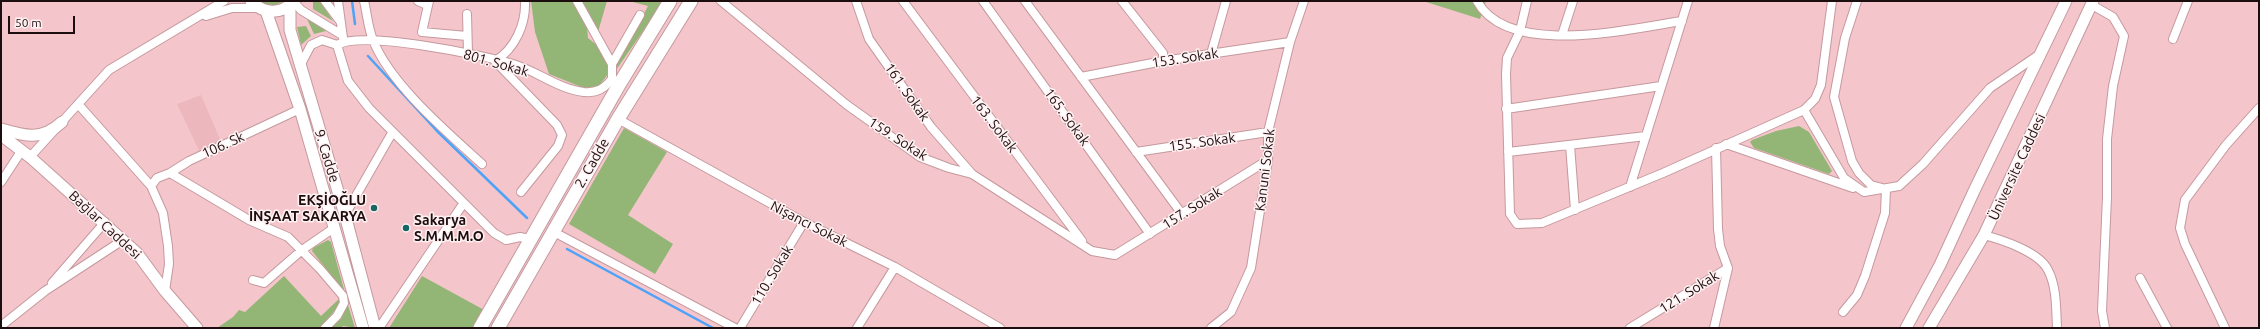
<!DOCTYPE html>
<html>
<head>
<meta charset="utf-8">
<style>
  body { margin:0 }
  #map { position:relative; width:2260px; height:329px; overflow:hidden; background:#f4c6cb; font-family:Ubuntu,sans-serif }
  canvas { display:block }
  .frame { position:absolute; inset:0; border:2px solid #1c0d0f; pointer-events:none }
  .scale { position:absolute; left:8px; top:16px; width:67px; height:18px; box-sizing:border-box; border:2px solid #1c0d0f; border-top:0; padding-left:5px; font-size:12px; line-height:14px; white-space:nowrap; color:#1c0d0f; -webkit-text-stroke:3px #fff1f2; paint-order:stroke }
</style>
</head>
<body>
<div id="map">
<canvas width="2260" height="329"></canvas>
<div class="frame"></div>
<div class="scale">50 m</div>
</div>
<script>
const ctx = document.querySelector('canvas').getContext('2d');
ctx.lineJoin = 'round';
function fill(path, color) { ctx.fillStyle = color; ctx.fill(path, 'evenodd'); }
function trace(path, color, width, dash) { ctx.strokeStyle = color; ctx.lineWidth = width; ctx.lineCap = dash ? 'butt' : 'round'; ctx.setLineDash(dash || []); ctx.stroke(path); }
function drawText(font, color, halo, rows, align = 'center') {
  ctx.font = font + ' Ubuntu,sans-serif'; ctx.lineWidth = 3; ctx.setLineDash([]); ctx.textBaseline = 'middle'; ctx.strokeStyle = halo; ctx.fillStyle = color; for (const [text, x, y, turn = 0] of rows) {
    ctx.save(); ctx.translate(x, y); ctx.rotate((+turn || 0) * Math.PI / 180); ctx.textAlign = isNaN(turn) ? turn : align; if (halo) ctx.strokeText(text, 0, 0); ctx.fillText(text, 0, 0); ctx.restore();
  }
}
const built = new Path2D(`
  M 201,95 L 223,146 L 201,155 L 177,104 Z`);
const green = new Path2D(`
  M 258,1 L 283,1 C 275,8 267,5 258,1 Z
  M 313,1 L 320,1 L 333,21 L 313,9 Z
  M 531,1 L 575,1 L 587,27 L 588,38 L 598,46 L 611,70 L 599,86 L 584,88 L 549,74 L 535,32 Z
  M 579,1 L 607,1 L 598,32 Z
  M 629,1 L 664,1 L 616,70 L 617,64 L 648,6 Z
  M 1423,1 L 1486,1 L 1480,19 Z
  M 308,17 L 327,29 L 326,31 L 314,34 L 307,19 Z
  M 306,26 L 311,36 L 301,45 L 297,27 Z
  M 1799,126 L 1809,132 L 1832,171 L 1829,174 L 1754,148 L 1750,142 L 1752,140 L 1776,131 Z
  M 624,128 L 667,152 L 628,215 L 673,244 L 655,274 L 569,224 Z
  M 328,240 L 331,242 L 345,293 L 312,251 L 313,248 Z
  M 284,276 L 321,316 L 341,297 L 341,303 L 320,328 L 217,328 L 233,317 L 239,310 L 245,312 Z
  M 422,276 L 486,311 L 475,328 L 389,328 Z
  M 345,304 L 348,305 L 355,328 L 343,326 L 341,328 L 328,328 Z`);
const stream = new Path2D(`
  M 352,1 L 355,24
  M 368,56 L 437,131 L 527,218
  M 567,249 L 713,328`);
const street = new Path2D(`
  M 325,1 L 340,21
  M 338,1 L 343,38
  M 364,1 C 367,13 368,28 373,40 C 390,84 448,133 482,164
  M 418,1 L 427,5
  M 429,1 L 422,32 L 467,36
  M 577,1 L 612,64
  M 721,1 L 847,105 L 920,157 L 949,168 L 972,174 L 1092,251 L 1115,255 L 1268,160
  M 856,1 L 869,39 L 931,127 L 972,174
  M 903,1 L 1082,241
  M 983,1 L 1150,234
  M 1025,1 L 1182,214
  M 1122,1 L 1163,53 L 1163,61
  M 1477,1 C 1508,58 1629,29 1682,21
  M 1527,1 L 1520,31 L 1507,58 L 1506,74 L 1510,214 L 1517,224 L 1542,223 L 1663,173 L 1804,110 L 1844,178 L 1864,192 L 1899,186 L 1923,164 L 1990,88 L 2040,54
  M 294,2 L 301,10 L 342,35
  M 2092,5 L 2113,17 L 2124,36 L 2113,86 L 2107,139 L 2107,197 L 2102,311 L 2105,328
  M 467,14 L 468,53
  M 206,16 L 232,8 L 258,8
  M 1562,35 L 1573,1
  M 2173,39 L 2188,1
  M 337,45 C 362,30 482,55 513,64 C 537,71 558,89 584,92 C 597,93 604,89 612,79
  M 1211,54 L 1226,1
  M 300,66 L 311,45 L 322,40 L 337,45 L 348,81 L 369,108 L 494,233 L 506,240 L 520,237 L 530,239
  M 1081,77 L 1163,61 L 1290,42
  M 612,79 L 612,64 L 640,15
  M 78,104 L 151,186 L 163,213 L 168,246 L 169,264 L 165,291
  M 1506,109 L 1661,86
  M 1804,110 L 1815,99 L 1821,85 L 1832,1
  M 618,119 L 804,222 L 895,267 L 1000,328
  M 1726,144 L 1853,188
  M 1570,145 L 1575,210
  M 1136,152 L 1268,132
  M 1508,152 L 1646,136
  M 30,157 L 109,70 L 224,1
  M 170,173 L 249,220 L 288,237 L 320,269 L 343,296 L 344,303 L 337,316 L 325,328
  M 1,182 L 22,150
  M 151,186 L 157,178 L 170,173 L 189,161 L 300,109
  M 1630,187 L 1688,1
  M 521,192 L 558,146 L 562,135 L 557,125 L 495,61 C 515,49 526,24 525,1
  M 345,215 L 392,133
  M 552,231 L 735,328
  M 1984,235 C 2003,240 2039,252 2048,270 C 2057,287 2056,310 2057,328
  M 2140,278 L 2167,328
  M 253,280 L 264,283 L 302,250 L 334,228
  M 52,283 L 105,222
  M 1843,312 L 1857,295 L 1865,276 L 1885,213 L 1886,189 L 1871,185 L 1859,173 L 1852,161 L 1834,97 L 1845,38 L 1857,1
  M 1,326 L 45,291 L 123,240
  M 379,328 L 463,204
  M 740,328 L 804,222
  M 857,328 L 895,267
  M 1211,328 L 1231,312 L 1251,268 L 1268,160 L 1268,132 L 1290,42 L 1304,1
  M 1630,328 L 1728,268
  M 1714,328 L 1728,268 L 1720,246 L 1718,229 L 1716,148
  M 2225,328 L 2185,244 L 2180,228 L 2185,200 L 2226,145 L 2259,108`);
const secondary = new Path2D(`
  M 251,1 C 263,14 282,15 294,1
  M 290,6 L 290,30 L 345,215 L 375,328
  M 266,11 L 300,109 L 363,328
  M 1,129 C 25,136 42,141 62,122
  M 1,135 L 30,157 L 137,253 L 165,291 L 197,328
  M 1906,328 L 1940,265 L 1974,191 L 2066,1
  M 1929,328 L 1984,235 L 2093,1`);
const primary = new Path2D(`
  M 480,328 L 620,83 L 670,1
  M 498,328 L 618,119 L 691,1`);
const markers = [
  [374,208,4,"#186663"],
  [406,228,4,"#186663"]
];
const streetNames = [
  ["153. Sokak",1185,58,-9],
  ["801. Sokak",496,63,16],
  ["161. Sokak",907,92,55],
  ["165. Sokak",1067,117,54],
  ["163. Sokak",994,124,53],
  ["159. Sokak",898,139,33],
  ["155. Sokak",1202,142,-8],
  ["106. Sk",223,145,-24],
  ["9. Cadde",327,156,73],
  ["2. Cadde",592,163,-60],
  ["Üniversite Caddesi",2017,167,-65],
  ["Kanuni Sokak",1265,170,-83],
  ["157. Sokak",1192,208,-32],
  ["Nişancı Sokak",809,224,27],
  ["Bağlar Caddesi",105,225,43],
  ["110. Sokak",772,275,-59],
  ["121. Sokak",1689,292,-32]
];
const poiNames = [
  ["EKŞİOĞLU",366,200],
  ["İNŞAAT SAKARYA",366,216],
  ["Sakarya",414,220,"left"],
  ["S.M.M.M.O",414,236,"left"]
];
fill(built, '#edb8bd');
fill(green, '#93b676');
trace(stream, '#4ea3f9', 2.5);
trace(street, '#c5999e', 10);
trace(secondary, '#c5999e', 13);
trace(primary, '#c5999e', 15);
trace(street, '#fff', 8);
trace(secondary, '#fff', 11);
trace(primary, '#fff', 13);
for (const [x, y, r, color] of markers) { const dot = new Path2D(); dot.arc(x, y, r, 0, 2 * Math.PI); ctx.fillStyle = color; ctx.fill(dot); trace(dot, '#fff1f2', 1.5); }
drawText('14px', '#1c0d0f', '#fff1f2', streetNames);
drawText('bold 14px', '#1c0d0f', '#fff1f2', poiNames, 'right');
</script>
</body>
</html>
